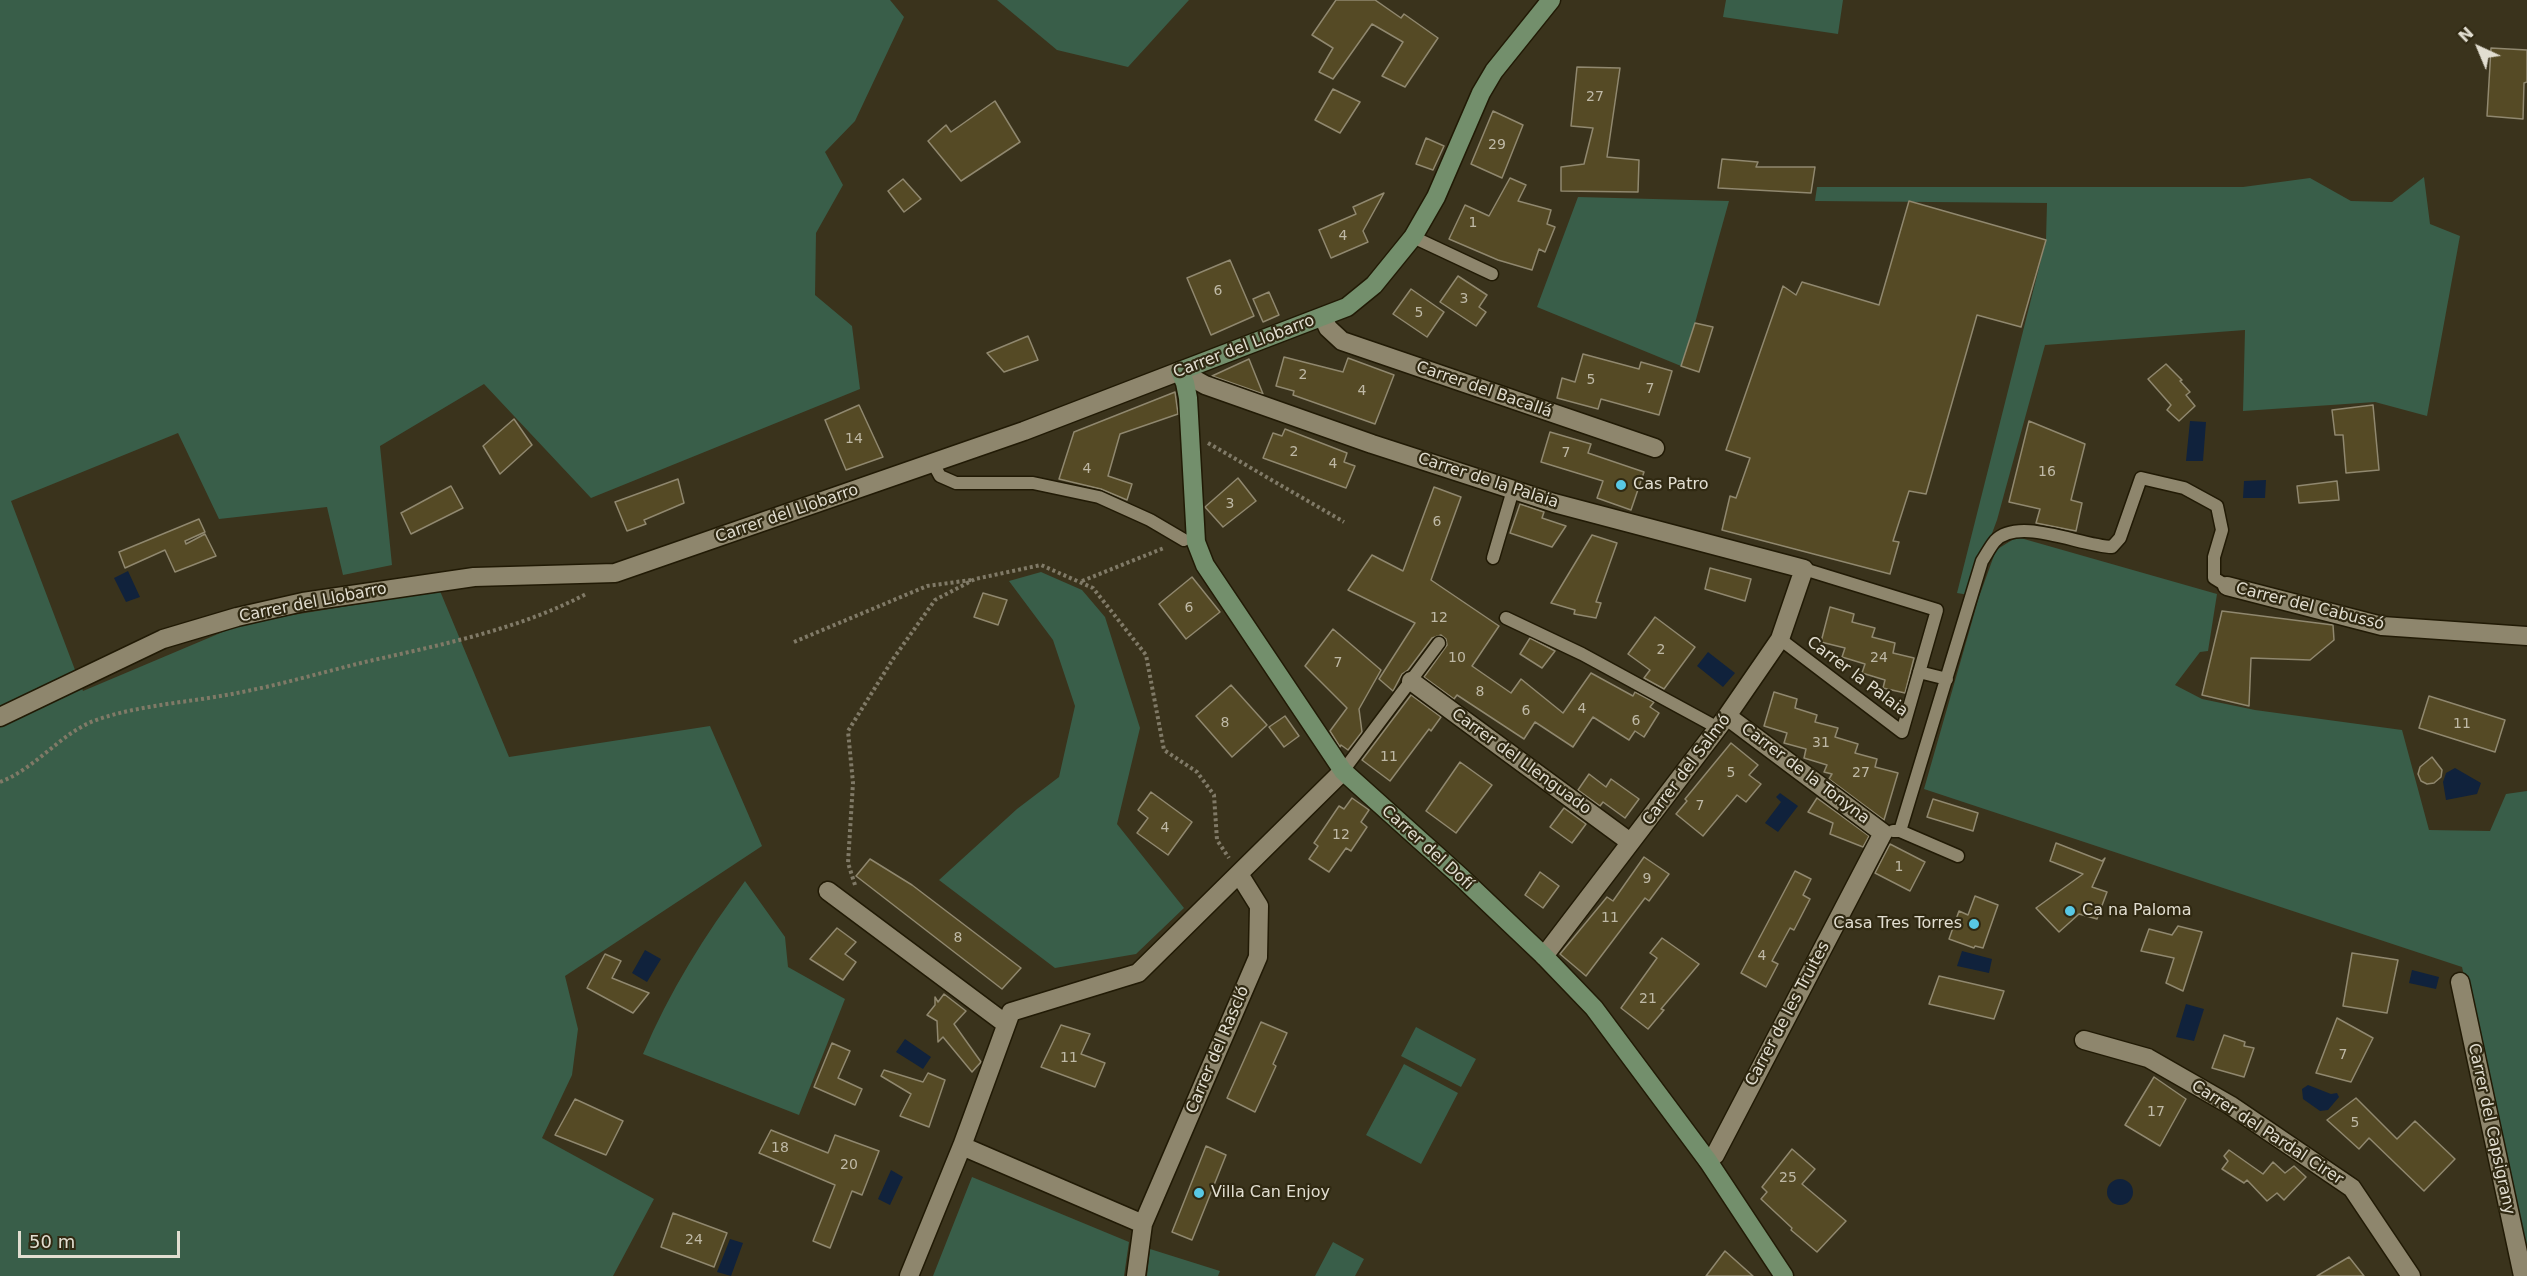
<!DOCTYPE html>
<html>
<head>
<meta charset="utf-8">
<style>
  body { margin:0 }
  #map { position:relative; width:2527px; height:1276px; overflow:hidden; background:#3a331c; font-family:"DejaVu Sans",sans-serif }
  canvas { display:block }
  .north { position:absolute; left:2449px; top:18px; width:60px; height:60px; -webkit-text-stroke:4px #302912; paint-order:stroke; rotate:316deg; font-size:16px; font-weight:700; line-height:24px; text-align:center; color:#e2ded1 }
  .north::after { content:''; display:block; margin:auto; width:21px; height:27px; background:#e2ded1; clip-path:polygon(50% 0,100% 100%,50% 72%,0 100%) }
  .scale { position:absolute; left:18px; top:1231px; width:162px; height:27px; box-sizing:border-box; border:3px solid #e2ded1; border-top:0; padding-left:8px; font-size:18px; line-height:21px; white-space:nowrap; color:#e2ded1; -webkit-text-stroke:4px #302912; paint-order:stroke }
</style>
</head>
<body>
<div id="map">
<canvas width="2527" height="1276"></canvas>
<div class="north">N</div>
<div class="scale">50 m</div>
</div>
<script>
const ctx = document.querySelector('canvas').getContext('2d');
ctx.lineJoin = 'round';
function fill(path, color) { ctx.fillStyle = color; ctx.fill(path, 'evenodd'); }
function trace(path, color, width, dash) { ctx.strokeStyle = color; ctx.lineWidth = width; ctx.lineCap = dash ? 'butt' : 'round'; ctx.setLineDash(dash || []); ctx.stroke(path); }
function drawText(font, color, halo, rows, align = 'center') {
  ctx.font = font + ' "DejaVu Sans",sans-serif'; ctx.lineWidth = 4.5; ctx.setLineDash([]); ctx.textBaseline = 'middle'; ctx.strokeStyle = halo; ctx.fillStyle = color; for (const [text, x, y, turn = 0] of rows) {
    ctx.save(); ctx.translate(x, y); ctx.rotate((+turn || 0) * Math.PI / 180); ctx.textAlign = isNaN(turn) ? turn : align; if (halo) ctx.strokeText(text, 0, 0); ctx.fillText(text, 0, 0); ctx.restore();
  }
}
const green = new Path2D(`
  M 0,0 L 890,0 L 904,17 L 855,121 L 825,152 L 843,185 L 816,233 L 815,295 L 852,326 L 860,389 L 591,498 L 484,384 L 380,446 L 392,565 L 343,575 L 327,507 L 219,519 L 178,433 L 11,501 L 83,691 L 244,623 L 440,591 L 509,757 L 710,726 L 762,846 L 565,976 L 578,1029 L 572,1075 L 542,1138 L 654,1199 L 613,1276 L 0,1276 Z
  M 997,0 L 1189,0 L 1128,67 L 1057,50 Z
  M 1726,0 L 1843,0 L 1838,34 L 1723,17 Z
  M 2424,177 L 2430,224 L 2460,236 L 2427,416 L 2375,402 L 2243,411 L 2245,330 L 2045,345 L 1997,520 L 1969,595 L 1957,593 L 2046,240 L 2047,203 L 1815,201 L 1817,187 L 2243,187 L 2310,178 L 2351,201 L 2392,202 Z
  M 1578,197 L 1729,201 L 1695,323 L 1681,366 L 1537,307 Z
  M 2017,537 L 2217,594 L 2208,651 L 2200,652 L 2175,685 L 2202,699 L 2255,710 L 2402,730 L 2429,830 L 2490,831 L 2506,794 L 2527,791 L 2527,1248 L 2462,967 L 1924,789 L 1979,597 L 1996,550 Z
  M 1041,572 L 1082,590 L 1105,617 L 1140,728 L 1117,824 L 1184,908 L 1136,954 L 1055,968 L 939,880 L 1017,809 L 1059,777 L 1075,706 L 1053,640 L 1009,581 Z
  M 745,881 L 785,937 L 788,967 L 845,999 L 799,1115 L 643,1054 C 669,992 705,935 745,881 Z
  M 1416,1027 L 1476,1059 L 1461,1087 L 1401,1056 Z
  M 1404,1064 L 1458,1093 L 1421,1164 L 1366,1135 Z
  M 972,1177 L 1129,1242 L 1124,1276 L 933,1276 Z
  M 1333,1242 L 1364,1259 L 1355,1276 L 1315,1276 Z
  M 1150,1249 L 1220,1271 L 1218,1276 L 1147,1276 Z`);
const water = new Path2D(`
  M 2190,421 L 2206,422 L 2203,461 L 2186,461 Z
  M 2266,480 L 2265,498 L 2243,498 L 2244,481 Z
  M 128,571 L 140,597 L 126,602 L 114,578 Z
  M 1708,652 L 1735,673 L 1723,687 L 1697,666 Z
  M 2455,768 L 2481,783 L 2477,794 L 2446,800 L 2443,782 L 2446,773 Z
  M 1780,793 L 1798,806 L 1778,832 L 1765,823 L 1781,802 L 1776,797 Z
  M 645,950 L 661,959 L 647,982 L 632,973 Z
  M 1962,951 L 1992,959 L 1989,973 L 1957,966 Z
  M 2412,970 L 2439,977 L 2436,989 L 2409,983 Z
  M 2186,1004 L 2204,1009 L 2194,1041 L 2176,1037 Z
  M 905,1039 L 931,1057 L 923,1069 L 896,1052 Z
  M 2308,1085 L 2331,1094 L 2337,1093 L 2339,1097 L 2328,1110 L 2320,1111 L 2303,1099 L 2302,1089 Z
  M 891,1170 L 903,1177 L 890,1205 L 878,1199 Z
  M2107 1192a13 13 0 1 1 26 0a13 13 0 1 1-26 0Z
  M 730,1239 L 743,1243 L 731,1276 L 717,1272 Z`);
const building = new Path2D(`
  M 1336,0 L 1375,0 L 1401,18 L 1404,14 L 1438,38 L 1405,87 L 1382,76 L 1403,42 L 1372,24 L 1333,79 L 1319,72 L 1333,48 L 1312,35 Z
  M 2491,48 L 2527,50 L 2527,82 L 2524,83 L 2523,119 L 2487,116 Z
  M 1577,67 L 1620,68 L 1607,157 L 1639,160 L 1638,192 L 1561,191 L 1561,167 L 1584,164 L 1593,128 L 1571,126 Z
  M 1333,89 L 1360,102 L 1340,133 L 1315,120 Z
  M 995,101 L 1020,142 L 961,181 L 928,141 L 946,125 L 951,132 Z
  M 1493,111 L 1523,125 L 1502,178 L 1471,164 Z
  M 1426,138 L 1444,146 L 1433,170 L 1416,164 Z
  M 1722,159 L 1758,162 L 1756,167 L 1815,167 L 1811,193 L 1718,188 Z
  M 1510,178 L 1526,185 L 1518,201 L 1551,210 L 1547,224 L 1555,227 L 1545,252 L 1539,249 L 1532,270 L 1498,260 L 1449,239 L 1465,205 L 1489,216 Z
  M 903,179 L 921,199 L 904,212 L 888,191 Z
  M 1384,193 L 1363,231 L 1368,242 L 1331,258 L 1319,230 L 1356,214 L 1353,207 Z
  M 1909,201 L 2046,240 L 2021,327 L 1977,315 L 1926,494 L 1909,491 L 1893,541 L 1899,542 L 1890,574 L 1722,530 L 1730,496 L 1736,498 L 1750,458 L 1726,450 L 1783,286 L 1796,295 L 1802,282 L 1879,305 Z
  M 1230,260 L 1254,316 L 1211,335 L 1187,278 Z
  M 1458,276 L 1487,295 L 1479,307 L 1486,312 L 1476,326 L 1440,302 Z
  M 1411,289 L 1444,312 L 1427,337 L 1393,314 Z
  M 1269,292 L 1279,315 L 1263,322 L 1253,299 Z
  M 1695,323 L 1713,327 L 1699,372 L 1681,366 Z
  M 1028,336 L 1038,360 L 1004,372 L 987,353 Z
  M 1583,354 L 1639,369 L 1641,362 L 1672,371 L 1659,415 L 1601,399 L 1598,409 L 1557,398 L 1562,378 L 1575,382 Z
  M 1284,357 L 1343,372 L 1348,358 L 1394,375 L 1375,424 L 1293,395 L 1294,391 L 1276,386 Z
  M 1249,359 L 1263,394 L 1212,376 Z
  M 2166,364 L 2182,380 L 2180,381 L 2190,392 L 2186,395 L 2195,406 L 2179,421 L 2167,410 L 2171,405 L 2148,379 Z
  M 1175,392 L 1178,414 L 1120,434 L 1108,476 L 1132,484 L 1127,500 L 1101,489 L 1059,479 L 1074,432 Z
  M 859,405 L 883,457 L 846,470 L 825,420 Z
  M 2373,405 L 2379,470 L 2346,473 L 2343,435 L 2335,435 L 2332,410 Z
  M 514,419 L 532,445 L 500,474 L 483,446 Z
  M 2029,421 L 2085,444 L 2071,500 L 2082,503 L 2076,531 L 2036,523 L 2040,509 L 2009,502 Z
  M 1285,429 L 1347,453 L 1344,462 L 1355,466 L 1346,488 L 1263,458 L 1273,433 L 1282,436 Z
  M 1550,432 L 1591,444 L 1588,453 L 1644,472 L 1631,510 L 1597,498 L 1603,481 L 1541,462 Z
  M 1238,478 L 1256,501 L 1223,527 L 1205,507 Z
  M 678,479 L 684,503 L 644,520 L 646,524 L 627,531 L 615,502 Z
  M 2337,481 L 2339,500 L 2299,503 L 2297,486 Z
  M 451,486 L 463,508 L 411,534 L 401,513 Z
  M 1434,487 L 1461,497 L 1431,580 L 1499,626 L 1472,666 L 1511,693 L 1521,679 L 1563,713 L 1591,673 L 1633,696 L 1635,692 L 1654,702 L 1650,707 L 1659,713 L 1644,737 L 1635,731 L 1629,740 L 1593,717 L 1573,747 L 1535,722 L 1524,739 L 1457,695 L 1454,699 L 1424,677 L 1447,645 L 1446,639 L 1441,635 L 1432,638 L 1408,670 L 1402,674 L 1393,691 L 1379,679 L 1415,623 L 1348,590 L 1372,555 L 1403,571 Z
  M 1520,504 L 1544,512 L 1542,518 L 1566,526 L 1552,547 L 1510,533 Z
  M 199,519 L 205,532 L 185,541 L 186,544 L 205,534 L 216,556 L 175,572 L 165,550 L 125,568 L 119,552 Z
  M 1592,535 L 1617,543 L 1596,602 L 1601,603 L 1596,618 L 1574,614 L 1575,610 L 1551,603 Z
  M 1710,568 L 1751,579 L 1745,601 L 1705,589 Z
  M 1192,577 L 1220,612 L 1186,639 L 1159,604 Z
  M 983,593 L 1007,600 L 998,625 L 974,617 Z
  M 1830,607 L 1854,614 L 1852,622 L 1875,628 L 1872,637 L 1895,643 L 1893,653 L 1914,658 L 1905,693 L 1883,688 L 1885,680 L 1862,673 L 1865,664 L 1842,657 L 1845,648 L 1821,642 Z
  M 2222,611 L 2333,625 L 2334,640 L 2310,660 L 2251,658 L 2249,706 L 2202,695 Z
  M 1655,617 L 1695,647 L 1664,689 L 1644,678 L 1650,670 L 1628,654 Z
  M 1333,629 L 1381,670 L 1359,709 L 1362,732 L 1348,750 L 1341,745 L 1340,747 L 1330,731 L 1347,708 L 1305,666 Z
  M 1530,638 L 1555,651 L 1542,668 L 1520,654 Z
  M 1231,685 L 1267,725 L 1232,757 L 1196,716 Z
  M 1774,692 L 1797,699 L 1795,708 L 1817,715 L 1815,722 L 1838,728 L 1835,737 L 1858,744 L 1855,753 L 1877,759 L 1875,767 L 1898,773 L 1884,820 L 1829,779 L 1832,774 L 1824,772 L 1827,765 L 1804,758 L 1806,749 L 1784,743 L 1787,733 L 1764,726 Z
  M 1411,695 L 1441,717 L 1431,731 L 1429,729 L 1390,781 L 1362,760 Z
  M 2429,696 L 2505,720 L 2495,752 L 2419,728 Z
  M 1285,716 L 1299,736 L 1284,747 L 1269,727 Z
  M 1731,743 L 1758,765 L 1749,775 L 1761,784 L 1746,802 L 1737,795 L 1703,836 L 1676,814 L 1687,801 L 1685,799 Z
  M 2432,757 L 2442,770 L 2441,777 L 2434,783 L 2427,784 L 2421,781 L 2418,774 L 2420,767 Z
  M 1460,762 L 1492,785 L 1456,833 L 1426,811 Z
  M 1589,774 L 1606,787 L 1611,779 L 1639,799 L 1625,818 L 1603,802 L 1600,806 L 1578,790 Z
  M 1151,792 L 1192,822 L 1168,855 L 1137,833 L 1148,818 L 1138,810 Z
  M 1352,798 L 1369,810 L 1361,822 L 1367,827 L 1351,851 L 1346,848 L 1329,872 L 1309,859 L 1318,846 L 1314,843 L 1339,806 L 1344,809 Z
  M 1817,798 L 1869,836 L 1863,847 L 1830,834 L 1833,823 L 1808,812 Z
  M 1933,799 L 1978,813 L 1973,831 L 1927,817 Z
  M 1564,808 L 1586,824 L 1572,843 L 1550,827 Z
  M 2056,843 L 2102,861 L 2105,858 L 2092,887 L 2107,892 L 2097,919 L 2079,914 L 2059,932 L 2036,908 L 2083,874 L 2050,861 Z
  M 1890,844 L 1925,862 L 1910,891 L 1875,873 Z
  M 1644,857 L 1669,874 L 1649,901 L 1645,898 L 1586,976 L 1560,954 L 1607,897 L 1613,901 Z
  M 870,859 L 912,885 L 1021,968 L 1002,989 L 856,876 Z
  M 1795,871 L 1811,879 L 1803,895 L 1810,899 L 1794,930 L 1790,928 L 1772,961 L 1778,964 L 1766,987 L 1741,973 Z
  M 1540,872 L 1559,886 L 1543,908 L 1525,895 Z
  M 1975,896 L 1998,905 L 1983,948 L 1975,946 L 1974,948 L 1949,939 L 1959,911 L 1968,915 Z
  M 2178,926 L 2202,932 L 2183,991 L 2166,983 L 2174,958 L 2141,951 L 2149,929 L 2172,935 Z
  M 837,928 L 856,942 L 845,954 L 856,962 L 843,980 L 810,959 Z
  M 1662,938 L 1699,964 L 1661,1009 L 1664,1010 L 1648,1029 L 1621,1008 L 1657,958 L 1650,953 Z
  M 2352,953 L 2398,960 L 2387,1013 L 2343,1006 Z
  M 605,954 L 621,961 L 612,978 L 649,993 L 633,1013 L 587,988 Z
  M 1939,976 L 2004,991 L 1994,1019 L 1929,1004 Z
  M 944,994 L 966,1011 L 954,1024 L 981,1062 L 972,1072 L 943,1037 L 938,1042 L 937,1021 L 927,1015 L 935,1005 L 935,997 L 938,1002 Z
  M 2337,1018 L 2373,1038 L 2351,1082 L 2316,1073 Z
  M 1261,1022 L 1287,1033 L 1273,1064 L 1276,1066 L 1255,1112 L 1227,1098 Z
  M 1061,1025 L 1090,1034 L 1081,1054 L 1105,1063 L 1095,1087 L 1041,1067 Z
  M 2224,1035 L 2245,1042 L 2244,1046 L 2254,1048 L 2244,1077 L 2212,1068 Z
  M 832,1043 L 850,1051 L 838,1078 L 862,1089 L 855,1105 L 814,1087 Z
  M 884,1070 L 923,1082 L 928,1073 L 945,1080 L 929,1127 L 900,1116 L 911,1094 L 881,1076 Z
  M 2154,1077 L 2186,1099 L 2160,1146 L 2125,1125 Z
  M 2356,1098 L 2397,1139 L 2415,1121 L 2455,1159 L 2424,1191 L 2369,1138 L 2359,1149 L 2327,1120 Z
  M 575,1099 L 623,1121 L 606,1155 L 555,1135 Z
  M 771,1130 L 828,1153 L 835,1135 L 879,1151 L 862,1195 L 852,1191 L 830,1248 L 813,1241 L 835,1185 L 759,1153 Z
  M 1206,1146 L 1226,1155 L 1192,1240 L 1172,1232 Z
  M 1792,1149 L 1815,1169 L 1802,1184 L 1846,1221 L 1817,1252 L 1791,1230 L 1792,1228 L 1761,1199 L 1767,1192 L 1762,1187 Z
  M 2229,1150 L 2263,1174 L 2273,1162 L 2285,1173 L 2294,1166 L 2306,1177 L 2284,1200 L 2277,1193 L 2267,1201 L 2247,1180 L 2244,1183 L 2222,1169 L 2228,1161 L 2224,1156 Z
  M 673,1213 L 727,1233 L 714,1267 L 661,1247 Z
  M 1725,1251 L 1753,1276 L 1706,1276 Z
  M 2349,1257 L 2364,1276 L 2317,1276 Z`);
const path = new Path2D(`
  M 1208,443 L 1344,522
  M 1082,581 L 1164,548
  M 794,642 L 927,586 L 971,580
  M 0,782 C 37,768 62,731 99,719 C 144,704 195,702 242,692 C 283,684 324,672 365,662 C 439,645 518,630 586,594
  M 855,885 L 848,863 L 853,783 L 848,731 L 893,659 L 935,600 L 975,579 L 1041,565 L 1093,588 L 1146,655 L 1164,750 L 1197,772 L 1214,795 L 1217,840 L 1229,858`);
const lane = new Path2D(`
  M 1413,237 L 1492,274
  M 933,463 L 940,476 L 956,483 L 1033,483 L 1099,497 L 1150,520 L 1184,540
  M 1493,558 L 1513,490
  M 1506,618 L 1582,654 L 1718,728
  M 1780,639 L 1902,732 L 1937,610 L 1804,569
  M 1919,672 L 1947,679
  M 1343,771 L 1439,643
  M 1893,831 L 1900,831 L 1958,856
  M 1900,831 L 1982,561 C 1986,555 1990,547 1995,541 C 2019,516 2080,546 2112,547 L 2120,538 L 2141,478 L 2184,488 L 2217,506 L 2222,530 L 2214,557 L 2214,578 L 2227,586`);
const street = new Path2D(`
  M 1323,317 L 1328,328 L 1342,341 L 1655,448
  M 2227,586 L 2382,626 L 2527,636
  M 1411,681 L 1630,842
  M 0,717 L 163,639 L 237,617 L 303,602 L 474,577 L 615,573 L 1024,431 L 1180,371 L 1205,385 L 1372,444 L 1554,503 L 1804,569 L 1780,639 L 1727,716 L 1544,956
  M 828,891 L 1006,1024
  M 2460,982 L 2523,1276
  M 2084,1040 L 2148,1058 L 2230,1105 L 2352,1188 L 2411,1276
  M 962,1146 L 1143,1224
  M 1708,1161 L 1715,1155 L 1883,833 L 1727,716
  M 909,1276 L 962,1146 L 1011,1012 L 1138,973 L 1343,771
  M 1136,1276 L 1143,1224 L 1258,957 L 1259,906 L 1239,874`);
const secondary = new Path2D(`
  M 1551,0 L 1494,71 L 1481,93 L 1436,197 L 1413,237 L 1374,285 L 1347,307 L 1180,371 L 1185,383 L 1188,398 L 1196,542 L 1205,565 L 1343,771 L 1462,878 L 1544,956 L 1594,1008 L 1708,1161 L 1784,1276`);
const markers = [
  [1621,485,6,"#58c8e4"],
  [2070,911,6,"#58c8e4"],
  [1974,924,6,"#58c8e4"],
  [1199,1193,6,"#58c8e4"]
];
const numberNames = [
  ["27",1595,97],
  ["29",1497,145],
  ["1",1473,223],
  ["4",1343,236],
  ["6",1218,291],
  ["3",1464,299],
  ["5",1419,313],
  ["2",1303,375],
  ["5",1591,380],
  ["7",1650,389],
  ["4",1362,391],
  ["14",854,439],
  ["2",1294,452],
  ["7",1566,453],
  ["4",1333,464],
  ["4",1087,469],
  ["16",2047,472],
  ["3",1230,504],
  ["6",1437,522],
  ["6",1189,608],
  ["12",1439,618],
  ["2",1661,650],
  ["10",1457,658],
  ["24",1879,658],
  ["7",1338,663],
  ["8",1480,692],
  ["4",1582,709],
  ["6",1526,711],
  ["6",1636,721],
  ["8",1225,723],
  ["11",2462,724],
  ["31",1821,743],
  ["11",1389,757],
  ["5",1731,773],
  ["27",1861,773],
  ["7",1700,806],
  ["4",1165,828],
  ["12",1341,835],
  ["1",1899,867],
  ["9",1647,879],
  ["11",1610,918],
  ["8",958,938],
  ["4",1762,956],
  ["21",1648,999],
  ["7",2343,1055],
  ["11",1069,1058],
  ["17",2156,1112],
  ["5",2355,1123],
  ["18",780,1148],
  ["20",849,1165],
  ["25",1788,1178],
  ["24",694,1240]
];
const streetNames = [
  ["Carrer del Llobarro",1244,347,-21],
  ["Carrer del Bacallá",1484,390,19],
  ["Carrer de la Palaia",1488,481,18],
  ["Carrer del Llobarro",787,514,-19],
  ["Carrer del Llobarro",313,603,-11],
  ["Carrer del Cabussó",2310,607,14],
  ["Carrer la Palaia",1857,677,37],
  ["Carrer del Llenguado",1521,762,36],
  ["Carrer del Salmó",1687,770,-53],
  ["Carrer de la Tonyna",1805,774,37],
  ["Carrer del Dofí",1427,848,42],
  ["Carrer de les Truites",1788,1014,-62],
  ["Carrer del Rascló",1218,1050,-67],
  ["Carrer del Capsigrany",2491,1129,78],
  ["Carrer del Pardal Cirer",2267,1133,33]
];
const poiNames = [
  ["Cas Patro",1633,485],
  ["Ca na Paloma",2082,911],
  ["Casa Tres Torres",1962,924,"right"],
  ["Villa Can Enjoy",1211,1193]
];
fill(green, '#395e49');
fill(water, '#10223c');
fill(building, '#554a25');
trace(building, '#90886f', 1.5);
trace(lane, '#211a05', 15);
trace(street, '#211a05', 21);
trace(secondary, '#211a05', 21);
trace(path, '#807a67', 4, [3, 3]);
trace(lane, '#8e866d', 12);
trace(street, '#8e866d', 18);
trace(secondary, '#738f6c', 18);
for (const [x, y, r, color] of markers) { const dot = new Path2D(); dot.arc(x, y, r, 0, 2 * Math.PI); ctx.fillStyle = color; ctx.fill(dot); trace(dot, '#302912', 2); }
drawText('14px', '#bfb9a6', null, numberNames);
drawText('16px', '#e2ded1', '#302912', streetNames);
drawText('16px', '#e2ded1', '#302912', poiNames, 'left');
</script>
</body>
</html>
